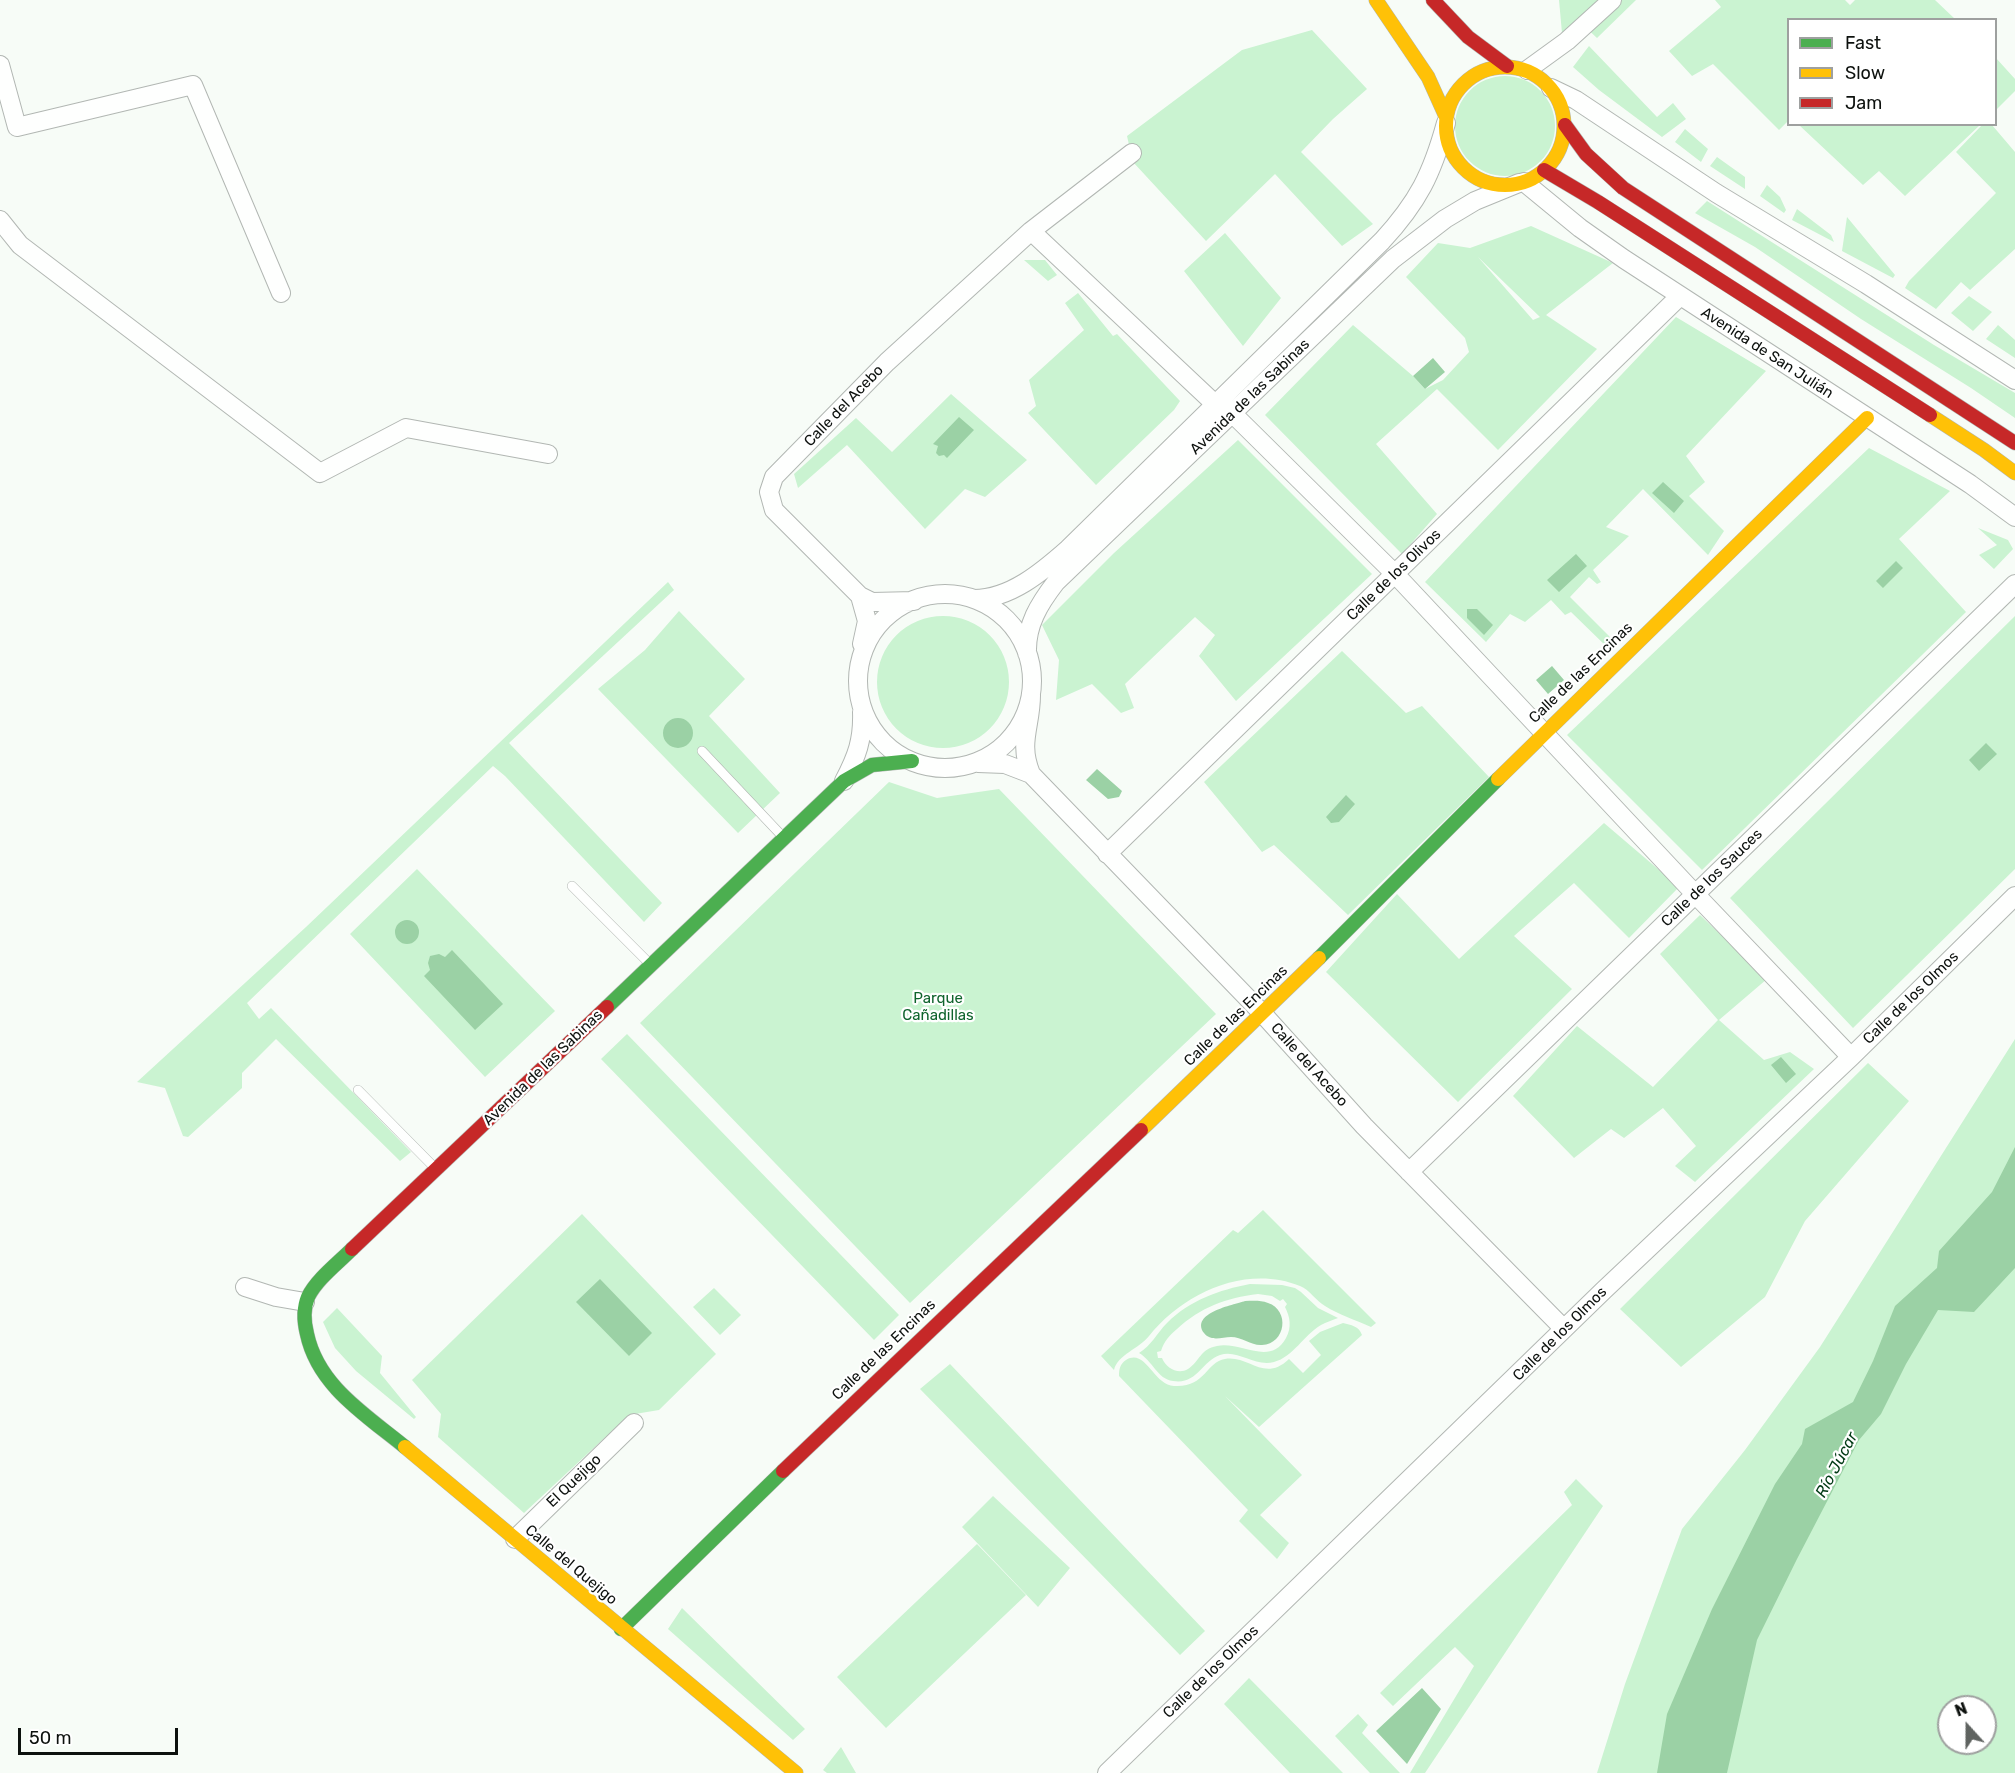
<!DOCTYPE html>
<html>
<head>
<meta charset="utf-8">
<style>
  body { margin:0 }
  #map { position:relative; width:2015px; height:1773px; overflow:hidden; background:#f7fcf7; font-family:Rubik,sans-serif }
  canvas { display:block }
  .legend { position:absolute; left:1787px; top:18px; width:210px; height:108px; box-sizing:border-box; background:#fff; border:2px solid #9ea09f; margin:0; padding:8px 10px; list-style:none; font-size:18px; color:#0d110e }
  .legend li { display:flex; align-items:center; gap:12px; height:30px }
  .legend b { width:30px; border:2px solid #9ea09f }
  .north { position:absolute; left:1937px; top:1695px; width:60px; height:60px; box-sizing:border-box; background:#fff; border:2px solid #9ea09f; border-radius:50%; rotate:339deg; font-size:16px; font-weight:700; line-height:24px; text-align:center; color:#0d110e }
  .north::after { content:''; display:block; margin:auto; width:21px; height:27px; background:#5f6360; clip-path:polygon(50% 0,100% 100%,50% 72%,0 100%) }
  .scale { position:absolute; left:18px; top:1728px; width:160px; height:27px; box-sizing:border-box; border:3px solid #0d110e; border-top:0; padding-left:8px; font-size:18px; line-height:21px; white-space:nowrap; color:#0d110e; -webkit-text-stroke:4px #fff; paint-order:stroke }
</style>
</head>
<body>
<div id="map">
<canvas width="2015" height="1773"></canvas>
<ul class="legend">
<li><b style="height:8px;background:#4caf50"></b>Fast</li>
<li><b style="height:8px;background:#ffc107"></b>Slow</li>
<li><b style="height:8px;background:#c62828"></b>Jam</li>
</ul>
<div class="north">N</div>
<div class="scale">50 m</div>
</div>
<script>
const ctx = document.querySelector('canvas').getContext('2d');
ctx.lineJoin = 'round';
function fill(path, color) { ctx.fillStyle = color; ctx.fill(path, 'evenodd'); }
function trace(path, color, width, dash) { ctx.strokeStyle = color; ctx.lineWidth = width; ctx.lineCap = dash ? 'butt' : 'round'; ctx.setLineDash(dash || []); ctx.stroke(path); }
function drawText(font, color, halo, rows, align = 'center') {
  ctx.font = font + ' Rubik,sans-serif'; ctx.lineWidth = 4.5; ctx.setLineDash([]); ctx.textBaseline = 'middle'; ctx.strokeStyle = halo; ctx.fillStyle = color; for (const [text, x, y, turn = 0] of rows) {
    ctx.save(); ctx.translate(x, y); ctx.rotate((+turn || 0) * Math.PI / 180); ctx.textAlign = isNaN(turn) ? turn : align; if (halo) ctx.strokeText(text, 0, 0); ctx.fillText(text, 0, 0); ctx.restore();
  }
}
const green = new Path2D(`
  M 1559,0 L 1636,0 L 1597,38 L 1581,23 L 1562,33 Z
  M 1715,0 L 1845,0 L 1850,5 L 1855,0 L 1935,0 L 1955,19 L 1788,20 L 1788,121 L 1779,130 L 1713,64 L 1692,76 L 1669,51 L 1721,7 Z
  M 1312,30 L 1367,89 L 1333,119 L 1301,152 L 1373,224 L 1342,246 L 1275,174 L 1206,241 L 1133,162 L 1127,136 L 1242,50 Z
  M 1589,46 L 1657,117 L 1673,103 L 1686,119 L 1662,137 L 1599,90 L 1573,67 Z
  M 1996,58 L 2015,79 L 2015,91 L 1996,110 Z
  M1455 126a50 50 0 1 1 100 0a50 50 0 1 1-100 0Z
  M 1799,125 L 1980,125 L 1905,196 L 1879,171 L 1863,185 Z
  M 1982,125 L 1992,125 L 2015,152 L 2015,249 L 1970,290 L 1961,282 L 1936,309 L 1905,288 L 1909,281 L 1996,193 L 1956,152 Z
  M 1685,129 L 1708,149 L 1701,162 L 1675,142 Z
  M 1717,157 L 1745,177 L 1745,189 L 1710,166 Z
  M 1767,185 L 1780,197 L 1786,210 L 1784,213 L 1760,196 Z
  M 1707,201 L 1934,345 L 2015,393 L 2015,418 L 1971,388 L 1861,319 L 1755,247 L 1695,213 Z
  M 1797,209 L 1831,235 L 1834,242 L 1792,220 Z
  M 1847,217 L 1895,275 L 1893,278 L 1842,251 Z
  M 1531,226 L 1613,263 L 1546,315 L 1597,349 L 1498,450 L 1437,389 L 1376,444 L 1437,514 L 1402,554 L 1265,415 L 1353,325 L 1413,376 L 1425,389 L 1443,380 L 1469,352 L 1465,338 L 1406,277 L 1438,243 L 1470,248 ZM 1478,257 L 1540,317 L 1533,320 Z
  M 1225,233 L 1281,298 L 1243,346 L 1184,271 Z
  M 1024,260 L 1045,260 L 1057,275 L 1048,281 Z
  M 1078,293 L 1113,336 L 1117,334 L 1180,401 L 1174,410 L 1096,485 L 1028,413 L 1036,406 L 1029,380 L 1084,330 L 1065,303 Z
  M 1969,296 L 1992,312 L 1973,331 L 1951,313 Z
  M 1676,317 L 1766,371 L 1686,456 L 1705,482 L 1689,496 L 1724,531 L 1708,555 L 1643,489 L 1606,527 L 1629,536 L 1593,570 L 1601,582 L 1597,584 L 1589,577 L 1570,597 L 1609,636 L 1613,642 L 1609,649 L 1571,612 L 1565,615 L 1551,600 L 1525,622 L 1510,614 L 1486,642 L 1425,582 Z
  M 1998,325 L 2015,340 L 2015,358 L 1986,339 Z
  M 951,394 L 1027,460 L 985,497 L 965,489 L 925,529 L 847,445 L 798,488 L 794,474 L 856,418 L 892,452 Z
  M 1238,440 L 1372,574 L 1236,701 L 1199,656 L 1215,635 L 1195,617 L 1125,684 L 1134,708 L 1121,713 L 1092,684 L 1056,700 L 1059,660 L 1042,625 L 1114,553 Z
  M 1869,448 L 1950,491 L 1899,539 L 1966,612 L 1702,870 L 1567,735 Z
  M 1978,528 L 2008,540 L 2013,549 L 1994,569 L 1979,555 L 1997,545 Z
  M 668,582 L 674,590 L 509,743 L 662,903 L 644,922 L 505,776 L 493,766 L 247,1003 L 259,1019 L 271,1008 L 411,1152 L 400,1161 L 276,1039 L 242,1073 L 242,1088 L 188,1137 L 183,1136 L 165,1088 L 137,1082 L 306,927 Z
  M 679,611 L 745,679 L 709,716 L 780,793 L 738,833 L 598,689 L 645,650 Z
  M877 682a66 66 0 1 1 132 0a66 66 0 1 1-132 0Z
  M 2015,616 L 2015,869 L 1853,1028 L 1730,898 Z
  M 1342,651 L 1406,713 L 1422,706 L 1489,777 L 1348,915 L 1274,845 L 1262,852 L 1204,782 Z
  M 889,782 L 937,798 L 999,789 L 1216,1014 L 910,1303 L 640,1023 Z
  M 1604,823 L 1679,887 L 1629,938 L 1574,883 L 1514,936 L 1572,989 L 1458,1102 L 1326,972 L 1397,894 L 1459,959 Z
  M 417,869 L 555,1011 L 485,1077 L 350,934 Z
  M 1700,915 L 1767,979 L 1719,1020 L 1764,1060 L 1790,1052 L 1814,1069 L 1695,1182 L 1675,1166 L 1696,1146 L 1663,1108 L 1624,1138 L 1611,1129 L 1574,1158 L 1513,1096 L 1577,1026 L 1653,1087 L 1718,1020 L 1660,954 Z
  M 627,1034 L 899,1315 L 874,1340 L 601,1059 Z
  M 2015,1039 L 2015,1773 L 1597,1773 L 1625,1684 L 1682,1529 L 1745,1450 L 1820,1347 ZM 1949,1707 L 1985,1707 L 1985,1743 L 1949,1743 Z
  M 1868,1063 L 1909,1101 L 1805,1221 L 1765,1297 L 1681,1367 L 1620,1309 Z
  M 1263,1210 L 1376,1323 L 1371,1327 C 1356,1320 1339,1315 1325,1306 C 1316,1301 1310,1290 1300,1286 C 1246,1264 1183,1293 1149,1336 C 1139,1349 1118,1354 1114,1370 L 1101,1356 L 1233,1230 L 1238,1233 Z
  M 582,1214 L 716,1354 L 659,1410 L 629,1415 L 524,1513 L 438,1437 L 441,1414 L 412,1380 Z
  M 1250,1284 L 1282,1285 L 1295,1288 L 1301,1292 L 1318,1308 L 1338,1318 C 1333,1320 1326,1322 1321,1325 C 1304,1335 1293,1357 1274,1362 C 1254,1367 1238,1349 1220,1355 C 1202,1361 1197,1385 1173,1381 C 1157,1379 1153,1361 1139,1353 C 1151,1346 1157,1333 1167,1323 C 1190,1300 1219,1290 1250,1284 ZM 1258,1294 L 1272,1296 L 1280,1301 L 1283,1299 L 1287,1304 L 1285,1307 C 1290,1317 1292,1327 1286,1338 C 1270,1367 1241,1341 1217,1346 C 1200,1349 1200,1361 1188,1369 C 1178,1375 1166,1368 1162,1358 L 1158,1358 L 1157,1352 L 1161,1351 C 1164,1341 1170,1335 1177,1329 C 1201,1307 1226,1298 1258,1294 Z
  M 714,1288 L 741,1315 L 720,1335 L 693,1307 Z
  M 337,1308 L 382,1356 L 380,1373 L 416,1417 L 414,1419 L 356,1371 L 335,1348 L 323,1322 Z
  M 1343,1323 C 1351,1325 1359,1326 1362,1335 L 1259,1427 L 1225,1396 L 1302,1475 L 1260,1515 L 1289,1543 L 1277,1559 L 1239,1521 L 1248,1510 L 1119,1376 C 1119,1369 1120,1364 1126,1360 C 1146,1348 1153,1385 1174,1386 C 1205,1388 1206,1362 1225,1359 C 1249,1355 1264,1383 1289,1359 L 1303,1373 L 1321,1355 L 1309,1341 L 1320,1332 Z
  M 950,1364 L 1205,1631 L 1180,1655 L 920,1389 Z
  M 1576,1479 L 1603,1506 L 1425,1773 L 1410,1773 L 1474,1666 L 1455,1647 L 1393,1706 L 1380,1693 L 1572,1505 L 1564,1492 Z
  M 993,1496 L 1070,1568 L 1038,1607 L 962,1527 Z
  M 977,1544 L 1026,1595 L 886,1728 L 837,1677 Z
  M 682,1608 L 805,1729 L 793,1740 L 668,1629 Z
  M 1249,1678 L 1343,1773 L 1290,1773 L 1224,1704 Z
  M 1358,1714 L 1368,1725 L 1362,1733 L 1400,1773 L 1370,1773 L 1335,1736 Z
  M 841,1747 L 856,1773 L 827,1773 L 823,1770 Z`);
const water = new Path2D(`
  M 1433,358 L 1445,372 L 1425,389 L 1413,376 Z
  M 959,417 L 974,430 L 947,458 L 944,455 L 939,456 L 936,453 L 938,446 L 933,444 Z
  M 1663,482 L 1684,501 L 1674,513 L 1652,493 Z
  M 1576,554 L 1587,566 L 1559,592 L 1547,580 Z
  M 1896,561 L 1903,568 L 1883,588 L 1876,581 Z
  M 1467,609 L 1477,609 L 1493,625 L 1484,635 L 1467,618 Z
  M 1552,666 L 1564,680 L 1548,694 L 1536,680 Z
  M663 733a15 15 0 1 1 30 0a15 15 0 1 1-30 0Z
  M 1986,743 L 1997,754 L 1979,771 L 1969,760 Z
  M 1097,769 L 1122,791 L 1119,797 L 1108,799 L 1086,780 Z
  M 1346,795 L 1355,804 L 1339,822 L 1331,823 L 1326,817 Z
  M395 932a12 12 0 1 1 24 0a12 12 0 1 1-24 0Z
  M 452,950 L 503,1004 L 475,1030 L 424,976 L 430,970 L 428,963 L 430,956 L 439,954 L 445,957 Z
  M 1781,1057 L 1796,1074 L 1786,1083 L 1771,1065 Z
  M 2015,1147 L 2015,1268 L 1974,1312 L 1938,1310 L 1906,1364 L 1881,1414 L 1859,1440 L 1797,1559 L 1757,1640 L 1727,1773 L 1657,1773 L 1667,1714 L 1712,1609 L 1775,1484 L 1802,1444 L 1805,1429 L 1853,1402 L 1873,1361 L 1895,1306 L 1937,1268 L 1939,1251 L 1992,1192 Z
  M 600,1279 L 652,1333 L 629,1356 L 576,1302 Z
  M 1245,1301 C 1253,1301 1260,1300 1268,1303 C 1290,1310 1286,1344 1262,1345 C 1252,1346 1242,1337 1231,1337 C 1222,1337 1211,1342 1204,1333 C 1190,1313 1233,1305 1245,1301 Z
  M 1422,1688 L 1441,1709 L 1407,1764 L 1376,1731 Z`);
const lane = new Path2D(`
  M 702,751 L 783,837
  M 572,886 L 651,965
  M 358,1090 L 436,1169`);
const street = new Path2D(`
  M 0,65 L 17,127 L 193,85 L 281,293
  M 1527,70 L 1567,41 L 1612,0
  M 1551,88 L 1576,100 L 1716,193 L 1866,284 L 2015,380
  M 1524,182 L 1580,228 L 1624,259 L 1970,484 L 2015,517
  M 0,220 L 20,245 L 320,473 L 406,428 L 548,454
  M 1031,231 L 1215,404
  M 1233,414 L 1395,574 L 1696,895 L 1851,1057
  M858 681a87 87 0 1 1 174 0a87 87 0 1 1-174 0Z
  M 860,596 L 867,621 L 862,644
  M 974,599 C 1010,599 1042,572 1068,549 L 1382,241 C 1418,202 1432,174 1446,123
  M 914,601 L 872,602 L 860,596 L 774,510 L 769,492 L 774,477 L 887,362 L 1031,231 L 1132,153
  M 1027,653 C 1026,625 1039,604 1056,582 L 1393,259 L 1445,219 L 1475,201 L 1519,183
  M 1031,695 C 1031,727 1018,742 1031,774 L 1263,1014 L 1364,1126 L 1564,1329
  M 978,763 L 1005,764 L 1031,774
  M 844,781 C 857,756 863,740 862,712
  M 1107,854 L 1680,296
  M 1409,1172 L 2015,584
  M 245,1287 L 276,1297 L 305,1302
  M 515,1539 L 634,1423
  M 1107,1773 L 1604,1290 L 1851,1057 L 2015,896`);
const fast = new Path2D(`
  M 1319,958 L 1498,779
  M 607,1007 L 844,781 L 872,765 L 912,761
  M 352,1249 C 337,1264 317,1279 308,1297 C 303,1309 304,1322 307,1334 C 318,1386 366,1415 405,1447
  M 621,1629 L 783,1471`);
const slow = new Path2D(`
  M 1376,0 L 1428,77 L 1446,117
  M1446 126a59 59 0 1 1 118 0a59 59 0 1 1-118 0Z
  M 1930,415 L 1984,450 L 2015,473
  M 1498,779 L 1867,418
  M 1141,1130 L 1319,958
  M 405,1447 L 796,1773`);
const jam = new Path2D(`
  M 1433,0 L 1468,37 L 1507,66
  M 1565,125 L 1586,154 L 1623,188 L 2015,443
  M 1544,170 L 1598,202 L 1930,415
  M 352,1249 L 607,1007
  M 783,1471 L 1141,1130`);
const streetNames = [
  ["Avenida de San Julián",1767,353,33],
  ["Avenida de las Sabinas",1250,397,-44],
  ["Calle del Acebo",844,406,-46],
  ["Calle de los Olivos",1394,575,-44],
  ["Calle de las Encinas",1581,673,-44],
  ["Calle de los Sauces",1712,878,-44],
  ["Calle de los Olmos",1911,998,-44],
  ["Calle de las Encinas",1236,1016,-44],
  ["Calle del Acebo",1309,1065,48],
  ["Avenida de las Sabinas",543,1068,-44],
  ["Calle de los Olmos",1560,1334,-45],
  ["Calle de las Encinas",884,1350,-44],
  ["El Quejigo",574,1481,-44],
  ["Calle del Quejigo",571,1565,40],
  ["Calle de los Olmos",1211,1672,-44]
];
const parkNames = [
  ["Parque",938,999],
  ["Cañadillas",938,1016]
];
const waterNames = [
  ["Río Júcar",1837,1465,-62]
];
fill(green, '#caf3d1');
fill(water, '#9bd1a5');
trace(lane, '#b2b7b3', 10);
trace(street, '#b2b7b3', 20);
trace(fast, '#b2b7b3', 15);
trace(slow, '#b2b7b3', 15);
trace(jam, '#b2b7b3', 15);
trace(lane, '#fefffe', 9);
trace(street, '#fefffe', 18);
trace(fast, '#4caf50', 14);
trace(slow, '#ffc107', 14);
trace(jam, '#c62828', 14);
drawText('15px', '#0d110e', '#fff', streetNames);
drawText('15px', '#0f642d', '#fff', parkNames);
drawText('italic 16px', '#003a14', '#fff', waterNames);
</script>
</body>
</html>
